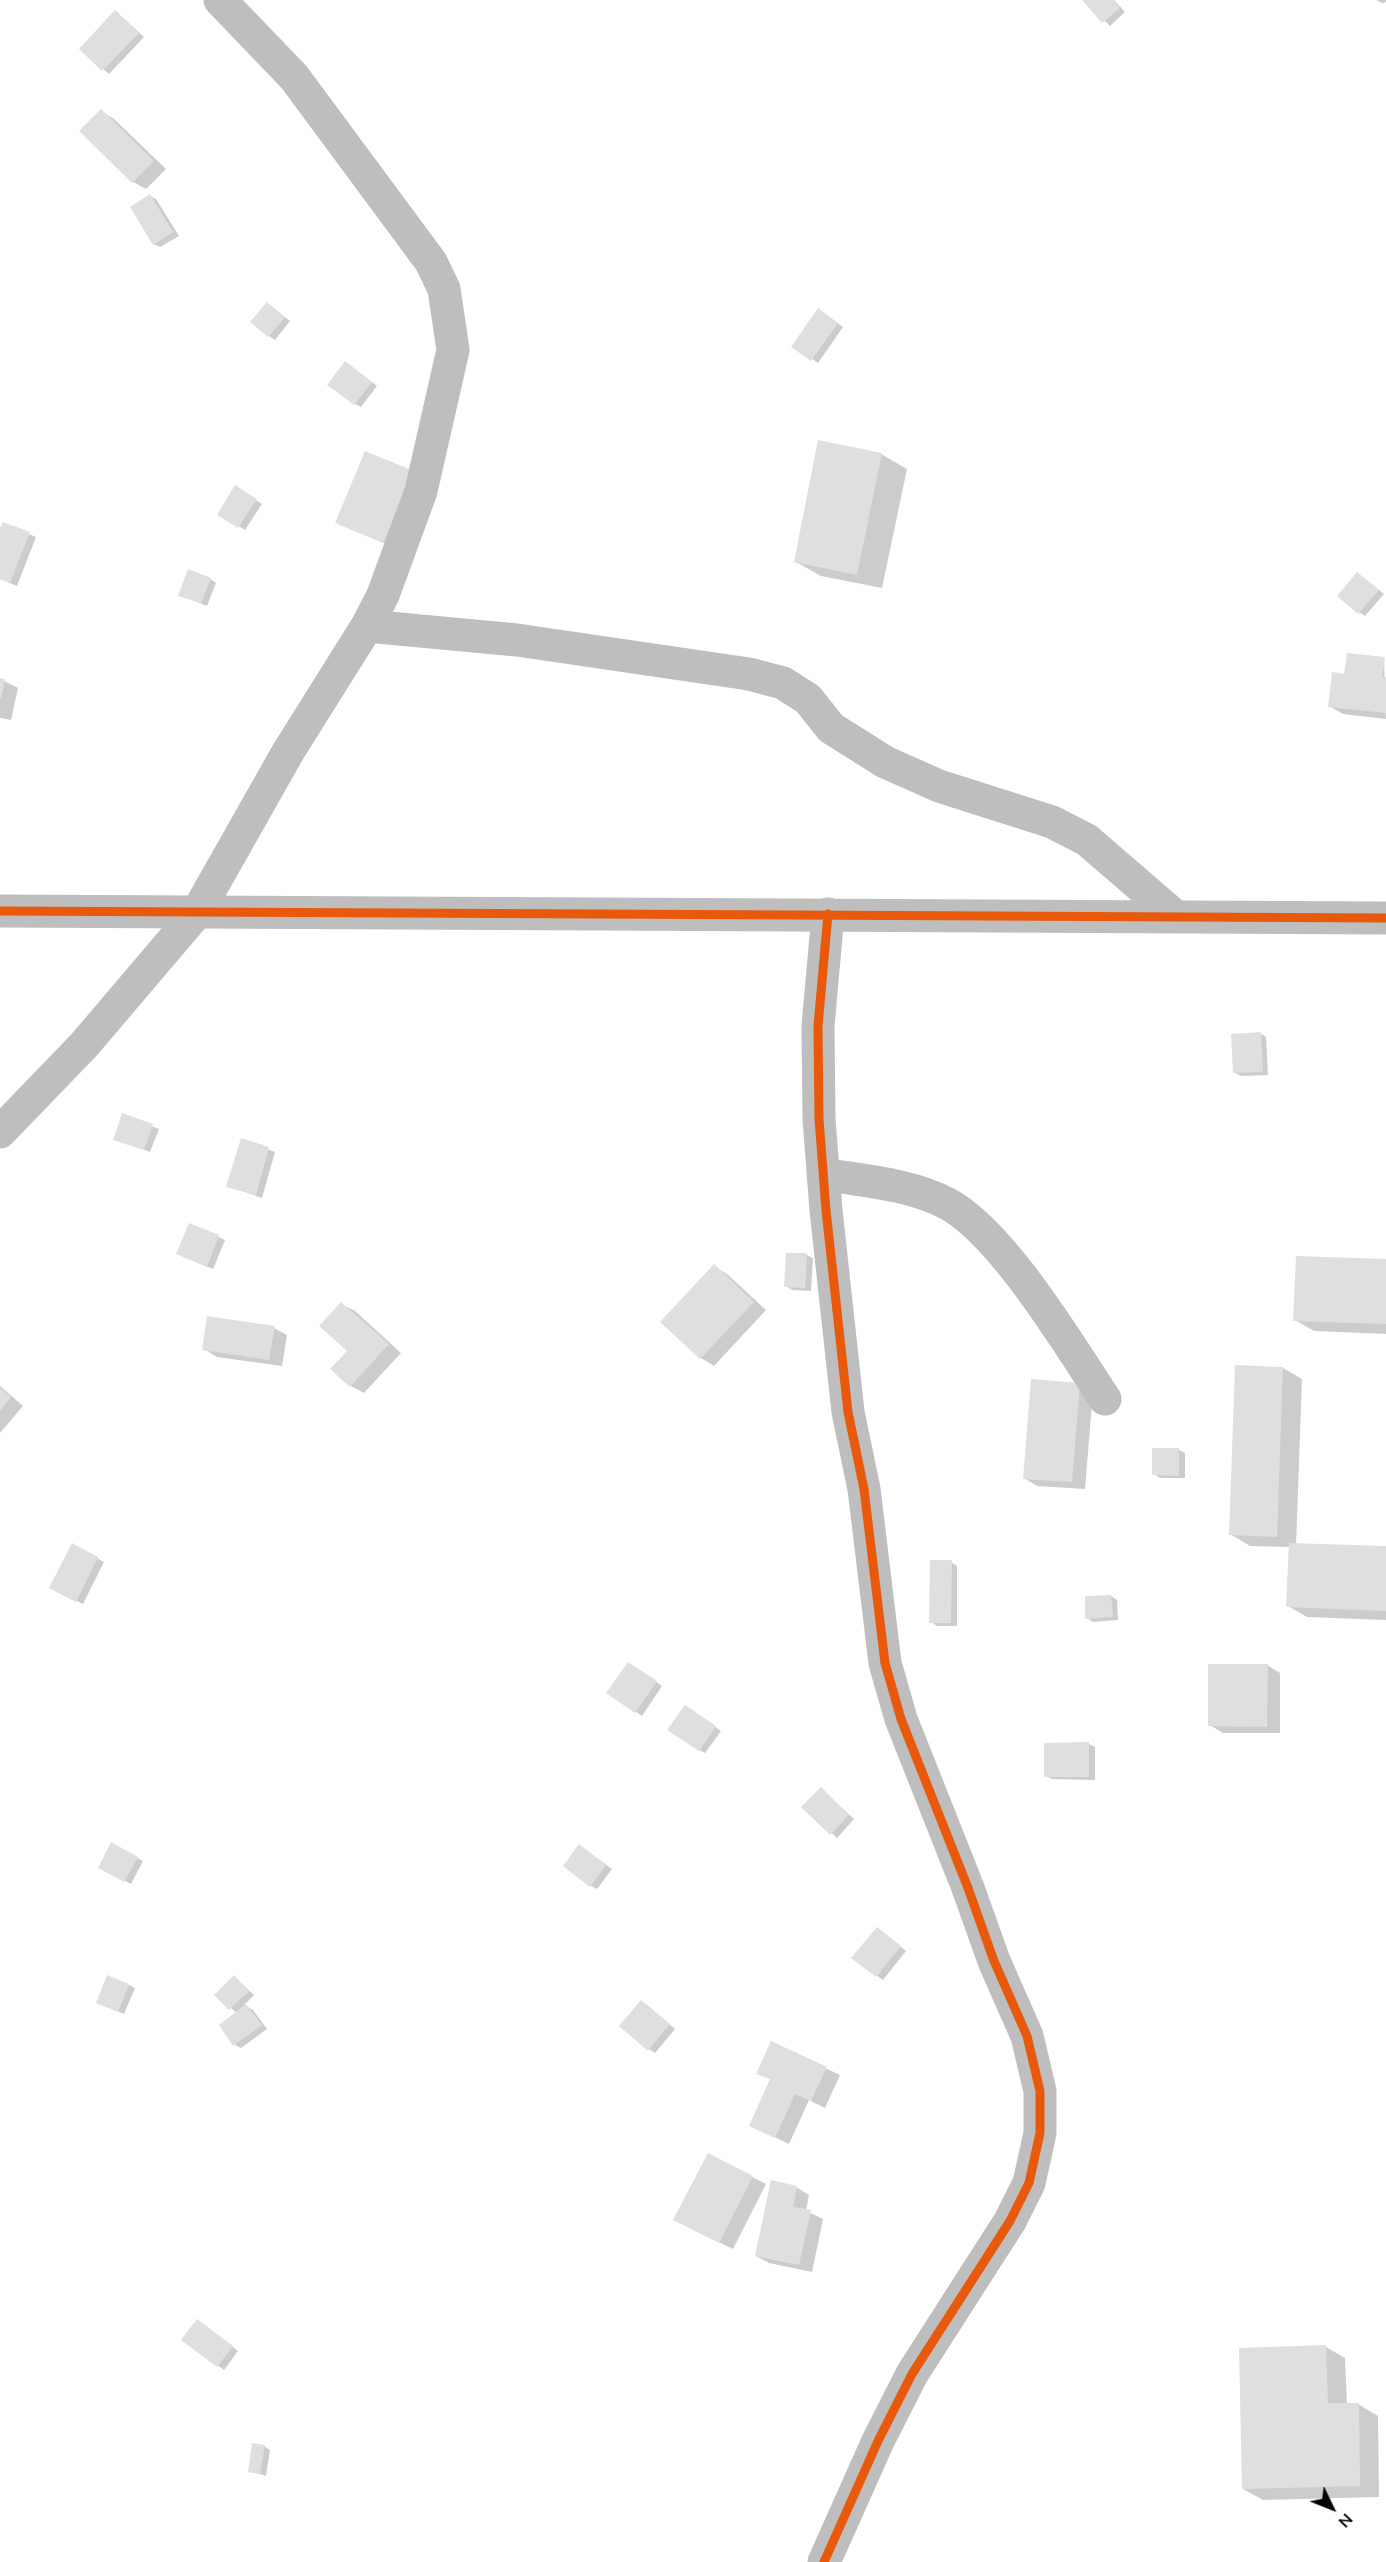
<!DOCTYPE html>
<html>
<head>
<meta charset="utf-8">
<style>
  body { margin:0 }
  #map { position:relative; width:1386px; height:2562px; overflow:hidden; background:#fff; font-family:"Nunito Sans",sans-serif }
  canvas { display:block }
  .north { position:absolute; left:1302px; top:2478px; width:60px; height:60px; -webkit-text-stroke:4px #fff; paint-order:stroke; rotate:133deg; font-size:16px; font-weight:700; line-height:24px; text-align:center; color:#000 }
  .north::after { content:''; display:block; margin:auto; width:21px; height:27px; background:#000; clip-path:polygon(50% 0,100% 100%,50% 72%,0 100%) }
</style>
</head>
<body>
<div id="map">
<canvas width="1386" height="2562"></canvas>
<div class="north">N</div>
</div>
<script>
const ctx = document.querySelector('canvas').getContext('2d');
ctx.lineJoin = 'round';
function fill(path, color) { ctx.fillStyle = color; ctx.fill(path, 'evenodd'); }
function trace(path, color, width, dash) { ctx.strokeStyle = color; ctx.lineWidth = width; ctx.lineCap = dash ? 'butt' : 'round'; ctx.setLineDash(dash || []); ctx.stroke(path); }
const shadow = new Path2D(`
  M 1084,0 L 1114,0 L 1125,12 L 1110,26 Z
  M 1376,0 L 1386,0 L 1386,2 L 1382,3 Z
  M 121,16 L 144,37 L 109,74 L 81,49 Z
  M 101,111 L 114,119 L 166,169 L 146,189 L 133,182 Z
  M 150,196 L 156,199 L 179,236 L 160,247 L 154,244 Z
  M 267,304 L 290,321 L 275,340 L 269,336 Z
  M 824,314 L 843,327 L 818,363 L 793,346 Z
  M 352,367 L 377,386 L 361,407 L 355,404 Z
  M 881,454 L 907,469 L 882,588 L 821,576 L 796,562 Z
  M 413,472 L 397,549 L 337,522 Z
  M 236,488 L 262,504 L 245,530 L 219,514 Z
  M 4,524 L 36,537 L 17,586 L 0,579 L 0,532 Z
  M 1364,578 L 1384,594 L 1365,616 L 1359,612 Z
  M 210,579 L 216,583 L 207,606 L 180,595 Z
  M 1384,659 L 1386,719 L 1343,714 L 1329,706 L 1345,675 Z
  M 0,679 L 18,688 L 11,720 L 0,718 Z
  M 1260,1033 L 1266,1037 L 1268,1075 L 1241,1076 L 1234,1072 Z
  M 123,1115 L 159,1129 L 150,1152 L 115,1139 Z
  M 242,1140 L 275,1152 L 262,1198 L 228,1186 Z
  M 190,1224 L 225,1240 L 213,1269 L 184,1257 Z
  M 787,1254 L 807,1255 L 813,1258 L 811,1291 L 792,1290 L 786,1286 Z
  M 1386,1261 L 1386,1334 L 1314,1331 L 1295,1320 Z
  M 714,1266 L 727,1274 L 766,1310 L 714,1366 L 701,1358 L 662,1322 Z
  M 341,1304 L 355,1311 L 401,1353 L 364,1393 L 351,1386 Z
  M 274,1328 L 287,1335 L 282,1366 L 217,1357 L 204,1349 Z
  M 1283,1368 L 1302,1379 L 1296,1545 L 1386,1548 L 1386,1620 L 1307,1617 L 1288,1606 L 1290,1547 L 1250,1546 L 1230,1534 Z
  M 1032,1381 L 1093,1392 L 1085,1489 L 1037,1486 L 1024,1478 Z
  M 0,1386 L 23,1406 L 0,1433 Z
  M 1153,1450 L 1179,1450 L 1185,1453 L 1185,1478 L 1160,1478 L 1154,1474 Z
  M 73,1545 L 104,1562 L 83,1604 L 57,1591 Z
  M 951,1562 L 957,1566 L 957,1626 L 937,1626 L 931,1622 Z
  M 1111,1596 L 1117,1600 L 1118,1620 L 1093,1622 L 1087,1618 Z
  M 1267,1665 L 1280,1673 L 1280,1733 L 1223,1733 L 1210,1725 Z
  M 635,1667 L 662,1686 L 642,1716 L 608,1693 Z
  M 692,1710 L 721,1731 L 705,1753 L 699,1750 Z
  M 1089,1744 L 1095,1747 L 1095,1780 L 1052,1779 L 1046,1776 Z
  M 821,1789 L 854,1819 L 837,1838 L 803,1807 Z
  M 112,1845 L 143,1861 L 131,1884 L 100,1867 Z
  M 586,1850 L 612,1869 L 597,1889 L 591,1886 Z
  M 877,1928 L 906,1951 L 883,1980 L 853,1958 Z
  M 234,1977 L 254,1995 L 244,2005 L 253,2010 L 267,2029 L 241,2048 L 235,2045 L 237,2013 L 216,1995 Z
  M 129,1985 L 135,1988 L 124,2014 L 104,2005 Z
  M 647,2005 L 675,2029 L 655,2053 L 649,2049 Z
  M 772,2043 L 840,2075 L 825,2108 L 809,2100 L 789,2144 L 764,2132 L 771,2080 L 758,2073 Z
  M 708,2155 L 766,2184 L 733,2249 L 688,2227 Z
  M 796,2187 L 809,2195 L 806,2211 L 823,2219 L 812,2272 L 769,2263 L 756,2256 Z
  M 204,2325 L 238,2351 L 224,2370 L 183,2340 Z
  M 1326,2347 L 1345,2358 L 1347,2405 L 1358,2404 L 1378,2416 L 1379,2497 L 1263,2500 L 1243,2489 Z
  M 264,2446 L 270,2450 L 266,2476 L 250,2471 Z`);
const building = new Path2D(`
  M 1082,0 L 1113,0 L 1120,8 L 1102,23 Z
  M 115,10 L 139,33 L 102,71 L 79,49 Z
  M 101,109 L 154,161 L 132,183 L 79,131 Z
  M 150,194 L 173,232 L 153,245 L 130,207 Z
  M 267,302 L 285,317 L 268,337 L 250,322 Z
  M 818,308 L 838,323 L 811,361 L 791,347 Z
  M 345,361 L 372,382 L 354,405 L 327,385 Z
  M 818,440 L 882,453 L 857,575 L 794,562 Z
  M 365,451 L 414,471 L 383,543 L 335,523 Z
  M 235,485 L 257,499 L 238,528 L 217,515 Z
  M 3,522 L 30,532 L 10,583 L 0,579 L 0,528 Z
  M 188,569 L 211,578 L 201,603 L 178,596 Z
  M 1357,572 L 1379,590 L 1358,614 L 1337,596 Z
  M 1347,653 L 1385,657 L 1382,677 L 1386,677 L 1386,713 L 1328,707 L 1332,672 L 1344,674 Z
  M 0,678 L 5,679 L 1,699 L 0,699 Z
  M 1261,1032 L 1263,1072 L 1233,1073 L 1231,1034 Z
  M 122,1113 L 153,1124 L 144,1150 L 113,1140 Z
  M 241,1138 L 269,1147 L 256,1195 L 226,1187 Z
  M 189,1223 L 219,1235 L 207,1267 L 176,1254 Z
  M 786,1253 L 807,1253 L 805,1288 L 784,1287 Z
  M 1296,1256 L 1386,1259 L 1386,1324 L 1293,1321 Z
  M 714,1264 L 754,1302 L 700,1359 L 660,1322 Z
  M 341,1302 L 389,1344 L 350,1387 L 330,1369 L 347,1351 L 319,1326 Z
  M 207,1316 L 275,1326 L 269,1360 L 202,1350 Z
  M 1235,1365 L 1283,1367 L 1277,1537 L 1229,1535 Z
  M 1031,1379 L 1080,1383 L 1072,1482 L 1023,1479 Z
  M 0,1388 L 11,1397 L 0,1411 Z
  M 1152,1448 L 1179,1448 L 1179,1476 L 1152,1475 Z
  M 72,1543 L 98,1557 L 76,1602 L 49,1588 Z
  M 1289,1543 L 1386,1546 L 1386,1611 L 1286,1607 Z
  M 930,1560 L 952,1560 L 951,1623 L 929,1623 Z
  M 1111,1595 L 1113,1617 L 1085,1619 L 1085,1596 Z
  M 628,1662 L 657,1681 L 635,1713 L 606,1693 Z
  M 1208,1664 L 1268,1664 L 1267,1727 L 1208,1726 Z
  M 685,1705 L 716,1726 L 699,1751 L 667,1730 Z
  M 1089,1742 L 1089,1777 L 1044,1777 L 1044,1743 Z
  M 821,1787 L 849,1815 L 830,1835 L 801,1807 Z
  M 111,1842 L 138,1857 L 124,1882 L 98,1868 Z
  M 579,1844 L 606,1865 L 590,1887 L 563,1866 Z
  M 877,1927 L 901,1946 L 876,1977 L 851,1958 Z
  M 107,1975 L 129,1984 L 118,2012 L 96,2003 Z
  M 234,1975 L 249,1991 L 229,2010 L 214,1995 Z
  M 641,2000 L 670,2024 L 648,2051 L 619,2026 Z
  M 246,2004 L 262,2025 L 233,2046 L 219,2025 Z
  M 771,2041 L 827,2067 L 811,2101 L 795,2094 L 775,2138 L 749,2126 L 770,2079 L 756,2074 Z
  M 708,2153 L 753,2176 L 719,2243 L 673,2220 Z
  M 771,2180 L 797,2186 L 793,2207 L 811,2210 L 799,2265 L 755,2256 Z
  M 197,2319 L 233,2346 L 217,2367 L 181,2340 Z
  M 1326,2345 L 1328,2403 L 1359,2403 L 1360,2486 L 1242,2489 L 1239,2348 Z
  M 252,2443 L 265,2445 L 260,2474 L 248,2472 Z`);
const minor = new Path2D(`
  M 367,626 L 517,640 L 749,674 L 783,683 L 808,699 L 831,728 L 885,762 L 939,786 L 1052,822 L 1087,840 L 1175,916
  M 0,1132 L 84,1045 L 198,911 L 288,752 L 367,626 L 383,595 L 421,491 L 453,350 L 444,289 L 431,262 L 294,77 L 220,0
  M 823,1174 C 865,1181 910,1184 948,1204 C 1003,1234 1069,1345 1105,1399
  M 824,2562 L 878,2441 L 912,2374 L 1010,2221 L 1029,2183 L 1040,2133 L 1040,2091 L 1027,2036 L 994,1961 L 968,1888 L 901,1719 L 885,1663 L 864,1489 L 848,1412 L 826,1210 L 819,1119 L 818,1026 L 828,914`);
const tertiary = new Path2D(`
  M 0,911 L 1386,918`);
const cycleway = new Path2D(`
  M 0,911 L 1386,918
  M 824,2562 L 878,2441 L 912,2374 L 1010,2221 L 1029,2183 L 1040,2133 L 1040,2091 L 1027,2036 L 994,1961 L 968,1888 L 901,1719 L 885,1663 L 864,1489 L 848,1412 L 826,1210 L 819,1119 L 818,1026 L 828,914`);
fill(shadow, '#0003');
fill(building, '#dfdfdf');
trace(minor, '#bebebe', 33);
trace(tertiary, '#bebebe', 33);
trace(cycleway, '#e8590c', 9);
</script>
</body>
</html>
